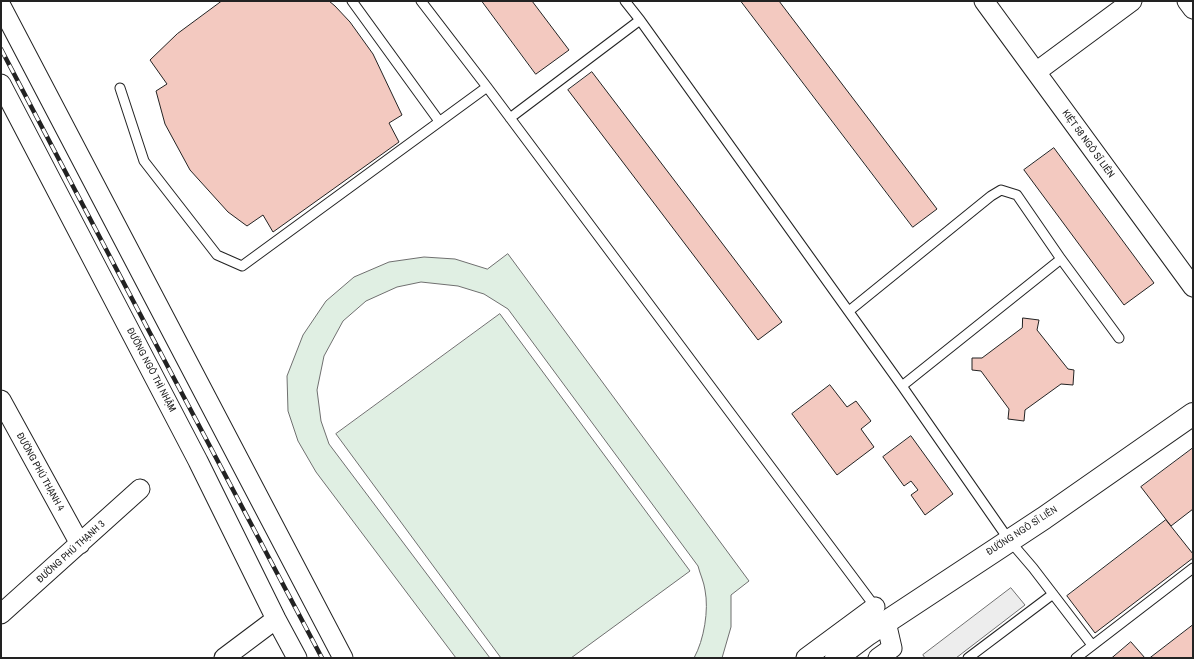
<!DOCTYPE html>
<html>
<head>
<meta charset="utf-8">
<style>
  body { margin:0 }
  #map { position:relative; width:1194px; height:659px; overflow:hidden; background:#fff; font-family:"Archivo Narrow",sans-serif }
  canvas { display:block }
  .frame { position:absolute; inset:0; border:2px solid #222; pointer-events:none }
</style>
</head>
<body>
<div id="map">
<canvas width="1194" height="659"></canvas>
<div class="frame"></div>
</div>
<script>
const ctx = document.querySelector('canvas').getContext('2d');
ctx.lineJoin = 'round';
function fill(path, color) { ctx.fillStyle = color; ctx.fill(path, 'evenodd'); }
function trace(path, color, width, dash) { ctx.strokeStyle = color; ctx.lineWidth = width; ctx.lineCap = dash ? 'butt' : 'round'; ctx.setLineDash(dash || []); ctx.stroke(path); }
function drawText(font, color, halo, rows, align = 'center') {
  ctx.font = font + ' "Archivo Narrow",sans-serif'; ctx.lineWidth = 3; ctx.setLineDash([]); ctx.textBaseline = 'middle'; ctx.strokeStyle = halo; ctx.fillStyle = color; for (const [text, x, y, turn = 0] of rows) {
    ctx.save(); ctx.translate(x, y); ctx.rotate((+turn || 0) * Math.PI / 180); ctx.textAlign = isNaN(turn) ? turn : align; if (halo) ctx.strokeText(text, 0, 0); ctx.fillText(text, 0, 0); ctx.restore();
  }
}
const green = new Path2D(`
  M 508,254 L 749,581 L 731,595 L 731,627 L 722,658 L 694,658 C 704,640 709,610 705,590 C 704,582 700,574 698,566 L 508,309 L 484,294 L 458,286 L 421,282 L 397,287 L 366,301 L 343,321 L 324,356 L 317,390 L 321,421 L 329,444 L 490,658 L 456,658 L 316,472 L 298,441 L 288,411 L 287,376 L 303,335 L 326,301 L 354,277 L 389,262 L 424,257 L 455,259 L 487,269 Z
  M 500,314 L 690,571 L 571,658 L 501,658 L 336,434 Z`);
const parking = new Path2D(`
  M 1011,588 L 1025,605 L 956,658 L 925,658 L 923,655 Z`);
const building = new Path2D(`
  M 222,1 L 329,1 L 335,6 L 350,22 L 373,54 L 402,115 L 389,123 L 399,142 L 273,232 L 263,215 L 247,226 L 228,212 L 190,170 L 165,124 L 156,91 L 167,84 L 150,60 L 177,34 Z
  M 482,1 L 532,1 L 569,50 L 536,74 Z
  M 741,1 L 779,1 L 937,209 L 913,227 Z
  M 592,72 L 782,322 L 758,340 L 568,90 Z
  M 1054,148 L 1154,283 L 1124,305 L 1024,170 Z
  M 1023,318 L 1039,320 L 1037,330 L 1068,369 L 1074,370 L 1073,385 L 1061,384 L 1025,410 L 1024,421 L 1008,419 L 1009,409 L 981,371 L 972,370 L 972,358 L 982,358 L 1022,328 Z
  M 830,385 L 847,407 L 856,401 L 871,421 L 861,429 L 874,447 L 837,475 L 792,414 Z
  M 911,436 L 953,494 L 925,515 L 911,495 L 918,490 L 911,481 L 904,486 L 883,457 Z
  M 1193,448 L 1193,509 L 1171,526 L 1141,487 Z
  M 1166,520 L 1193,554 L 1193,558 L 1095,633 L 1067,596 Z
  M 1193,625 L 1193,658 L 1150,658 Z
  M 1131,642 L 1145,658 L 1112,658 Z`);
const lane = new Path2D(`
  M 352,1 L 439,121
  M 421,1 L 487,87 L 876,608
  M 625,1 L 640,20 L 902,386 L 1009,540 L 1033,568 L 1092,645
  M 120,88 L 144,161 L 217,255 L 242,266 L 487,87
  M 510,118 L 640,20
  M 849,311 L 991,196 L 1001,190 L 1017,195 L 1061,259 L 1119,338
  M 902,386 L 1061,259
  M 968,658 L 1053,594
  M 1076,658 L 1193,568`);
const street = new Path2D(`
  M 984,1 L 1193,287
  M 1187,1 L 1193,9
  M 1,6 L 343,658
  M 1036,72 L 1132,1
  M 1,84 L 198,461 L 276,619 L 297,658
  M 1,400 L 80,544
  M 1,614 L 140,489
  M 224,658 L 276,619
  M 806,658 L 875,607
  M 878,658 L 892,648 L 886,622`);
const secondary = new Path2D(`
  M 836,658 L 868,634 L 1044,518 L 1193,414`);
const rail = new Path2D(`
  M 1,49 L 150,333 L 322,658`);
const streetNames = [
  ["KIỆT 58 NGÔ SĨ LIÊN",1088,144,54],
  ["ĐƯỜNG NGÔ THÌ NHẬM",151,370,62],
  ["ĐƯỜNG PHÚ THẠNH 4",40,472,61],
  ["ĐƯỜNG NGÔ SĨ LIÊN",1022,531,-33],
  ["ĐƯỜNG PHÚ THẠNH 3",71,552,-42]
];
fill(green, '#e0efe3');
trace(green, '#6f6f6f', 1);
fill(parking, '#ededed');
trace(parking, '#6f6f6f', 1);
fill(building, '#f3c9c0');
trace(building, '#222', 1);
trace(lane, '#222', 11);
trace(street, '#222', 21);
trace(secondary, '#222', 24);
trace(lane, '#fff', 9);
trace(street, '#fff', 19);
trace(secondary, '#fff', 22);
trace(rail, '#222', 4.5);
trace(rail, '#fff', 3, [9]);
drawText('10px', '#222', '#fff', streetNames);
</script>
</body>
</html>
